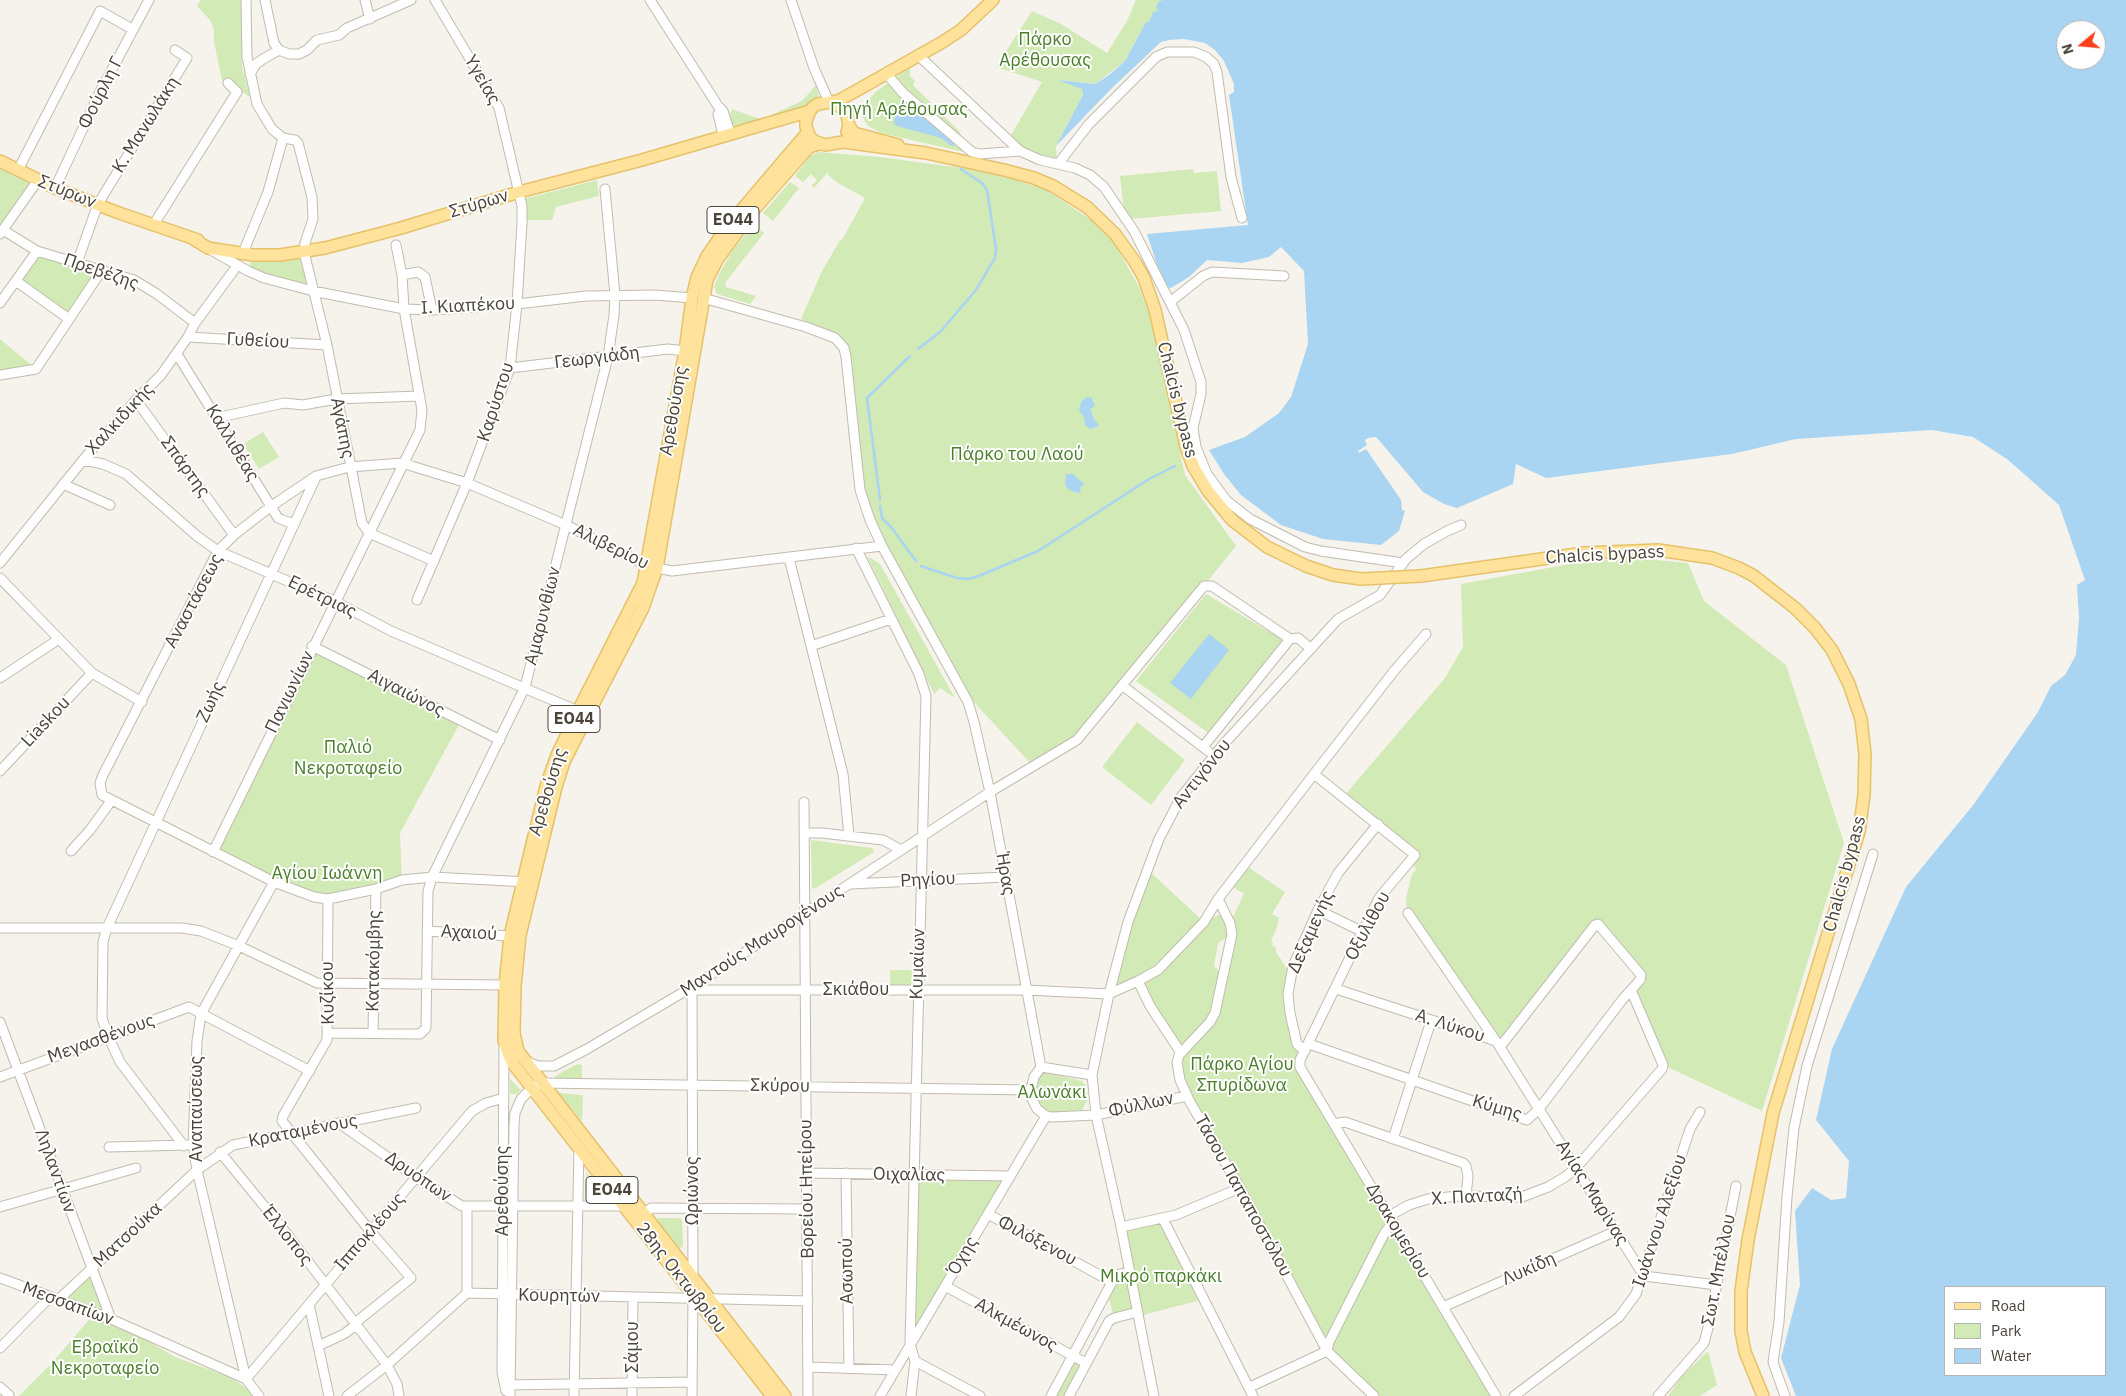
<!DOCTYPE html>
<html>
<head>
<meta charset="utf-8">
<style>
  body { margin:0 }
  #map { position:relative; width:2126px; height:1396px; overflow:hidden; background:#f6f3ec; font-family:"IBM Plex Sans",sans-serif }
  canvas { display:block }
  .legend { position:absolute; left:1944px; top:1286px; width:162px; height:90px; box-sizing:border-box; background:#fff; border:1px solid #b7b4b0; margin:0; padding:6px 9px; list-style:none; font-size:15px; color:#4b4439 }
  .legend li { display:flex; align-items:center; gap:10px; height:25px }
  .legend b { width:25px; border:1px solid #b7b4b0 }
  .north { position:absolute; left:2056px; top:20px; width:50px; height:50px; box-sizing:border-box; background:#fff; border:1px solid #b7b4b0; border-radius:50%; rotate:253deg; font-size:14px; font-weight:700; line-height:20px; text-align:center; color:#4b4439 }
  .north::after { content:''; display:block; margin:auto; width:18px; height:22px; background:#fc3f1d; clip-path:polygon(50% 0,100% 100%,50% 72%,0 100%) }
</style>
</head>
<body>
<div id="map">
<canvas width="2126" height="1396"></canvas>
<ul class="legend">
<li><b style="height:6px;background:#ffe39c"></b>Road</li>
<li><b style="height:14px;background:#d2eab5"></b>Park</li>
<li><b style="height:14px;background:#a9d4f2"></b>Water</li>
</ul>
<div class="north">N</div>
</div>
<script>
const context = document.querySelector('canvas').getContext('2d');
context.lineJoin = 'round';
function fill(path, color) { context.fillStyle = color; context.fill(path, 'evenodd'); }
const toPath = rows => new Path2D(rows.map(r => 'M' + r).join(''));
function strokePath(path, color, width, dash) { context.strokeStyle = color; context.lineWidth = width; context.lineCap = dash ? 'butt' : 'round'; context.setLineDash(dash || []); context.stroke(path); }
function label(font, color, halo, rows, align = 'center') {
  context.font = font + ' "IBM Plex Sans",sans-serif'; context.lineWidth = 4; context.setLineDash([]); context.textBaseline = 'middle'; context.strokeStyle = halo; context.fillStyle = color; for (const [text, x, y, turn = 0] of rows) {
    context.save(); context.translate(x, y); context.rotate((+turn || 0) * Math.PI / 180); context.textAlign = isNaN(turn) ? turn : align; if (halo) context.strokeText(text, 0, 0); context.fillText(text, 0, 0); context.restore();
  }
}
fill(toPath([
  [201,0,241,0,242,67,250,97,222,80,214,42,214,29,210,20,197,6],
  [1136,0,1163,0,1159,11,1149,22,1146,22,1125,61,1095,84,1060,80,1082,89,1083,95,1056,146,1057,160,1027,150,1010,137,1042,82,996,67,1032,11,1061,24,1107,53,1127,21],
  [910,68,910,76,915,81,913,85,959,131,968,153,881,133,868,126,862,116,862,106,878,90],
  [816,85,820,100,798,111,778,116,773,114,802,101],
  [732,109,760,119,737,126,734,125,729,119],
  [818,152,879,157,970,169,1007,177,1046,190,1093,221,1113,241,1139,287,1150,317,1185,475,1236,546,1093,723,1033,766,958,685,882,546,860,490,846,357,835,338,801,319,821,273,840,240,842,240,865,198,838,183,828,175,828,172,814,188,812,186,817,180,811,174,803,182,795,176,810,156],
  [0,161,38,180,0,234],
  [1193,169,1194,173,1217,171,1221,211,1131,219,1124,210,1120,176],
  [597,180,599,196,556,207,552,220,524,220,524,199],
  [790,182,799,188,773,221,763,213],
  [753,225,764,233,725,283,726,287,756,296,750,304,717,294,714,287,720,272,733,250],
  [37,251,102,270,69,319,16,281],
  [304,252,313,291,248,271,253,255],
  [0,339,36,369,0,375],
  [263,432,279,457,259,469,243,444],
  [867,556,880,564,955,698,940,688,934,694],
  [1634,558,1688,563,1704,601,1786,665,1844,843,1762,1111,1663,1065,1631,990,1640,980,1598,924,1500,1047,1407,910,1406,898,1412,874,1417,869,1409,862,1415,855,1343,797,1445,678,1463,647,1461,584,1581,562],
  [1206,594,1288,643,1210,734,1136,681],
  [312,646,461,721,400,833,402,880,376,889,314,897,213,852],
  [1137,722,1185,760,1151,805,1102,767],
  [811,840,872,848,874,852,814,889,812,887],
  [1245,865,1285,892,1272,914,1279,918,1276,930,1271,940,1273,942,1272,946,1276,947,1276,952,1291,975,1289,985,1297,1043,1305,1051,1300,1060,1496,1396,1374,1396,1327,1351,1187,1096,1179,1055,1139,981,1109,994,1147,869,1204,922,1218,915,1225,916,1230,923,1244,894,1230,885],
  [1231,935,1223,975,1214,966,1218,943],
  [890,970,913,970,913,985,890,985],
  [577,1064,582,1065,582,1079,555,1079,555,1076],
  [1042,1071,1082,1081,1086,1086,1088,1099,1082,1110,1052,1113,1046,1112,1038,1107,1033,1085],
  [510,1079,521,1090,517,1094,510,1094],
  [559,1093,583,1095,582,1121,559,1094],
  [586,1172,609,1200,586,1200],
  [914,1175,1010,1176,910,1344],
  [659,1218,679,1218,682,1220,683,1247,679,1248,657,1220],
  [1163,1219,1205,1299,1139,1316,1114,1318,1107,1291,1130,1271,1121,1227],
  [92,1268,111,1319,175,1357,232,1378,246,1388,252,1396,19,1396,52,1363,94,1314,58,1300],
  [1708,1351,1717,1385,1700,1396,1668,1396,1683,1375],
  [1073,1356,1086,1363,1069,1396,1051,1396]
]), '#d2eab5');
fill(toPath([
  [1163,0,2126,0,2126,1396,1796,1396,1781,1358,1800,1285,1795,1211,1812,1188,1831,1200,1846,1198,1849,1161,1816,1120,1832,1049,1906,887,1974,804,2038,712,2051,686,2065,675,2076,655,2079,618,2077,585,2085,580,2059,505,2007,459,1973,437,1932,430,1796,439,1732,454,1546,478,1516,464,1513,484,1457,508,1444,504,1423,492,1377,438,1375,437,1368,438,1365,440,1367,445,1358,451,1359,453,1366,449,1401,500,1402,510,1405,511,1399,531,1381,545,1323,539,1281,525,1241,495,1224,474,1209,450,1245,437,1279,413,1291,397,1308,344,1304,271,1281,247,1269,257,1242,263,1207,260,1189,277,1171,288,1164,286,1147,234,1248,225,1229,95,1234,92,1234,84,1224,61,1215,50,1205,43,1184,39,1169,40,1161,42,1112,88,1056,146,1083,95,1082,89,1058,80,1095,84,1109,75,1125,61,1146,22,1149,22,1153,12,1158,11,1156,7,1158,2],
  [2066,30,2096,30,2096,60,2066,60],
  [1945,1287,2105,1287,2105,1375,1945,1375],
  [904,99,953,141,954,146,950,145,941,138,897,126,894,123,895,111],
  [1087,397,1091,397,1095,406,1090,409,1094,419,1099,426,1090,429,1085,425,1084,417,1079,411,1081,402],
  [1066,474,1073,474,1084,484,1080,488,1081,493,1074,492,1067,488,1065,484],
  [1209,634,1229,650,1191,699,1170,683]
]), '#a9d4f2');
strokePath(toPath([
  [918,349,941,331,976,290,995,258,996,249,987,190,983,184,961,169],
  [880,500,867,398,910,356],
  [880,506,882,518,891,527,916,561],
  [921,566,957,578,968,579,979,576,1038,551,1149,479,1175,466]
]), '#a9d4f2', 2.5);
const minor = toPath([
  [246,0,247,57,257,104,272,129,283,138,295,140,298,143,312,197,313,219,305,243,304,252,327,345,362,523,369,533,434,561],
  [265,0,274,43,279,50,289,54,299,54,307,50,317,40,339,35,347,28,411,0],
  [365,0,370,19],
  [650,0,718,106,723,111,730,133],
  [791,0,814,68,829,102],
  [918,55,1020,151,1040,160,1075,168,1090,175,1104,187,1134,231,1184,330,1201,382,1201,394,1193,428,1196,447,1207,474,1226,500,1250,519,1305,547,1321,551,1403,563],
  [886,73,902,92,972,152,980,154,1020,151],
  [250,74,256,64,263,59,279,50],
  [718,114,723,135],
  [1058,164,1089,124,1156,57,1167,52,1194,52,1206,57,1214,64,1217,72,1231,177,1242,218],
  [18,170,100,11,132,29],
  [55,188,100,92,149,0],
  [154,224,237,92,228,83],
  [3,230,37,251,134,280,157,294,195,323],
  [0,234,38,180],
  [396,245,402,275],
  [245,248,268,192,283,138],
  [211,250,248,271,264,278,313,291,404,309,432,310,517,304,586,296,655,295,692,298],
  [77,263,98,204,187,58,175,50],
  [16,281,69,319],
  [703,298,806,327,835,338,844,348,846,357,860,490,870,520,882,546,968,702,974,722,990,792,1041,1067],
  [1170,302,1203,276,1212,272,1284,276],
  [0,303,37,251],
  [188,337,327,345],
  [177,354,278,518,293,524],
  [510,368,668,349,685,351],
  [0,375,36,369,102,270],
  [136,400,234,535],
  [216,418,284,403,303,405,336,399,420,396],
  [83,460,103,464,126,474,197,536,218,551,334,601,391,631,578,711],
  [63,484,110,505],
  [856,548,919,674,926,696,910,1344,915,1361,911,1396],
  [789,558,843,774,849,836],
  [0,563,83,460,136,400,161,375,188,337,195,323,234,270],
  [0,578,92,673,142,702],
  [417,600,467,483,510,368,517,304,522,223,522,206,499,108,435,0],
  [312,646,500,740],
  [811,646,891,619],
  [0,678,59,639],
  [1123,686,1208,751],
  [1203,747,1290,639],
  [0,771,92,673],
  [1314,774,1415,855,1379,898,1300,1060,1300,1067,1496,1396],
  [804,802,808,1396],
  [805,833,822,833,883,840,901,850],
  [71,851,90,830,111,801],
  [213,852,420,430,422,410,404,309,402,275,418,272,425,277,432,310],
  [528,882,432,877,402,880,376,889,328,899,314,897,274,882,102,795,100,783,103,775,218,551,234,535,270,507,316,476,349,467,402,463,467,483,566,525,648,566,672,571,882,546],
  [850,884,1006,877],
  [328,899,327,1040,283,1116,282,1121,371,1232,411,1278,355,1323],
  [1218,899,1230,923,1232,934,1215,1013,1210,1022,1179,1055,1177,1063,1180,1080,1190,1102,1240,1188,1327,1351,1374,1396],
  [1318,910,1363,932],
  [1408,913,1496,1041],
  [0,928,182,928,201,931,239,946,317,983,505,985],
  [427,931,510,936],
  [1138,981,1150,1006,1181,1053],
  [692,987,693,1279],
  [1336,989,1496,1041,1644,1276,1717,1285],
  [692,990,1026,990,1109,994,1138,981,1158,970,1204,922,1218,899,1314,774,1394,671,1426,634],
  [0,1022,111,1319],
  [328,1033,420,1034,426,1028,428,891,432,877,525,687,608,357,614,315,615,295,605,189],
  [373,1033,376,889],
  [1309,1044,1527,1120,1539,1109,1622,1000,1640,980,1641,975,1598,924,1595,925,1500,1047],
  [504,1047,502,1372,506,1391],
  [1305,1051,1297,1044,1290,1013,1288,994,1293,966,1318,910,1338,873,1378,824],
  [525,1061,538,1066,554,1066,587,1049,692,987,990,792,1077,740,1204,586,1212,586,1290,639,1298,638,1310,648],
  [1092,1075,1109,994,1128,922,1159,839,1181,797,1222,746,1338,619,1380,595,1406,559,1424,544,1447,531,1461,525],
  [0,1077,189,1007,310,1071],
  [339,1123,417,1178,462,1206,625,1206],
  [1334,1124,1345,1122,1463,1163,1466,1166,1468,1176,1466,1196],
  [1393,1139,1431,1021],
  [184,1146,120,1062,108,1036,102,1018,103,942,107,928,316,477],
  [109,1147,188,1145],
  [220,1152,287,1234,387,1365,397,1384,399,1396],
  [807,1173,1010,1176],
  [846,1173,849,1368],
  [0,1207,136,1168],
  [644,1214,651,1208,807,1209],
  [988,1214,1112,1282],
  [1389,1216,1409,1205,1428,1199,1459,1196,1522,1197,1548,1187,1565,1177,1576,1168,1662,1069,1663,1065,1631,990],
  [1163,1219,1253,1396],
  [1121,1227,1176,1215,1240,1188],
  [0,1278,111,1319,246,1379],
  [945,1286,1086,1363],
  [467,1293,467,1206],
  [58,1300,197,1170,233,1145,416,1108],
  [309,1304,329,1396],
  [1443,1307,1616,1231],
  [318,1346,344,1334,356,1325],
  [0,1348,50,1297],
  [915,1361,980,1396],
  [809,1367,895,1370],
  [246,1379,472,1111,486,1103,504,1098],
  [506,1385,692,1382],
  [0,1387,9,1395],
  [1250,1387,1327,1351,1329,1342,1384,1234,1393,1222],
  [259,1396,246,1379,197,1170,193,1145,197,1041,201,1014,274,882],
  [347,1396,387,1365,467,1293,808,1301],
  [510,1396,514,1124,515,1113,521,1099,529,1091,541,1083,1031,1090],
  [574,1396,579,1148],
  [632,1396,633,1297],
  [692,1396,693,1294],
  [880,1396,1046,1116],
  [1051,1396,1112,1282,1120,1274,1130,1271],
  [1069,1396,1109,1321,1114,1318,1138,1312],
  [1154,1396,1121,1227,1096,1115,1092,1075,1041,1067,1034,1077,1031,1090,1032,1099,1037,1109,1046,1116,1052,1117,1096,1115,1187,1096],
  [1514,1396,1619,1317,1636,1294,1690,1129,1700,1112],
  [1658,1396,1704,1343,1709,1324,1736,1186],
  [1785,1396,1773,1362,1779,1322,1787,1197,1794,1128,1807,1066,1873,854]
]);
const major = toPath([
  [993,0,961,30,941,43,838,101,818,104,813,107,810,111,806,121,806,127,810,137,814,141,825,145,843,142,926,153,1004,170,1034,178,1053,186,1087,207,1115,234,1135,262,1144,278,1155,310,1186,447,1193,466,1208,491,1232,520,1267,547,1306,566,1333,575,1361,579],
  [829,102,840,106,847,115,849,126,847,132],
  [849,126,854,133,898,145],
  [0,161,55,188,119,213,198,240],
  [192,238,208,248,253,255,280,255,325,248,401,228,519,192,642,160,810,111],
  [1421,576,1584,553,1658,550,1712,558,1739,568,1754,576,1795,608,1815,628,1832,650,1849,684,1861,719,1865,754,1864,795,1859,832,1773,1113,1748,1240,1741,1291,1741,1331,1745,1352,1763,1396],
  [772,1396,514,1065,509,1056,504,1040,505,985,510,936,546,786,557,755,578,711,643,583,685,351,692,298,697,277,707,256,727,227,807,133],
  [785,1396,518,1051,514,1033,515,986,520,935,556,787,564,762,581,728,643,608,657,568,707,280,717,260,752,212,809,147,819,144]
]);
strokePath(minor, '#c2bbae', 11);
strokePath(major, '#e6c16a', 14);
strokePath(minor, '#fff', 9);
strokePath(major, '#ffe39c', 11);
const majorBridge = toPath([
  [1361,579,1421,576]
]);
strokePath(majorBridge, '#e6c16a', 14, []);
strokePath(majorBridge, '#ffe39c', 11);
for (const [x, y, w] of [
  [733,220,52],
  [574,719,52],
  [612,1190,52]
]) { const box = new Path2D(); box.roundRect(x - w / 2, y - 13.5, w, 27, 4); context.fillStyle = '#fff'; context.fill(box); strokePath(box, '#4b4439', 1); }
label('bold 16px', '#4b4439', null, [
  ["ΕΟ44",733,220],
  ["ΕΟ44",574,719],
  ["ΕΟ44",612,1190]
]);
label('18px', '#4a7f2a', '#fff', [
  ["Πάρκο",1045,40],
  ["Αρέθουσας",1045,61],
  ["Πηγή Αρέθουσας",899,110],
  ["Πάρκο του Λαού",1017,455],
  ["Παλιό",348,748],
  ["Νεκροταφείο",348,769],
  ["Αγίου Ιωάννη",327,874],
  ["Πάρκο Αγίου",1242,1065],
  ["Σπυρίδωνα",1242,1086],
  ["Αλωνάκι",1052,1093],
  ["Μικρό παρκάκι",1161,1277],
  ["Εβραϊκό",105,1348],
  ["Νεκροταφείο",105,1369]
]);
label('18px', '#4b4439', '#fff', [
  ["Υγείας",482,80,60],
  ["Φούρλη Γ",101,93,-63],
  ["Κ. Μανωλάκη",146,125,-58],
  ["Στύρων",67,192,22],
  ["Στύρων",479,204,-17],
  ["Πρεβέζης",101,272,19],
  ["Ι. Κιαπέκου",468,306,-3],
  ["Γυθείου",258,341,3],
  ["Γεωργιάδη",597,358,-7],
  ["Chalcis bypass",1177,400,76],
  ["Καρύστου",496,402,-72],
  ["Αρεθούσης",674,411,-80],
  ["Χαλκιδικής",120,419,-47],
  ["Αγάπης",342,428,79],
  ["Καλλιθέας",232,443,59],
  ["Σπάρτης",185,467,54],
  ["Αλιβερίου",611,547,26],
  ["Chalcis bypass",1605,555,-3],
  ["Ερέτριας",322,597,26],
  ["Αναστάσεως",194,601,-62],
  ["Αμαρυνθίων",543,616,-76],
  ["Πανιωνίων",290,692,-64],
  ["Αιγαιώνος",406,693,27],
  ["Ζωής",211,702,-65],
  ["Liaskou",46,722,-47],
  ["Αντιγόνου",1202,774,-52],
  ["Αρεθούσης",548,792,-73],
  ["Ήρας",1005,874,80],
  ["Chalcis bypass",1845,874,-75],
  ["Ρηγίου",928,880,-3],
  ["Οξυλίθου",1368,926,-62],
  ["Δεξαμενής",1311,932,-66],
  ["Αχαιού",469,933,3],
  ["Μαντούς Μαυρογένους",762,941,-33],
  ["Κατακόμβης",374,961,-89],
  ["Κυμαίων",918,964,-88],
  ["Σκιάθου",856,990],
  ["Κυζίκου",328,993,-91],
  ["Α. Λύκου",1450,1026,18],
  ["Μεγασθένους",101,1039,-20],
  ["Σκύρου",780,1086,1],
  ["Φύλλων",1141,1105,-12],
  ["Κύμης",1497,1108,17],
  ["Αναπαύσεως",197,1109,-90],
  ["Κραταμένους",303,1131,-11],
  ["Ληλαντίων",55,1171,70],
  ["Οιχαλίας",909,1175,1],
  ["Δρυόπων",418,1177,34],
  ["Βορείου Ηπείρου",807,1189,-91],
  ["Αρεθούσης",503,1191,-90],
  ["Ωριώνος",693,1191,-90],
  ["Αγίας Μαρίνας",1592,1193,58],
  ["Τάσου Παπαποστόλου",1243,1196,61],
  ["Χ. Πανταζή",1477,1197,-3],
  ["Ιωάννου Αλεξίου",1660,1221,-72],
  ["Δρακομερίου",1398,1231,59],
  ["Ιπποκλέους",370,1232,-49],
  ["Ματσούκα",128,1235,-43],
  ["Έλλοπος",287,1236,52],
  ["Φιλόξενου",1037,1241,28],
  ["Όχης",963,1256,-59],
  ["Λυκίδη",1529,1269,-24],
  ["Σωτ. Μπέλλου",1719,1270,-79],
  ["Ασωπού",847,1271,-91],
  ["28ης Οκτωβρίου",681,1278,52],
  ["Κουρητών",559,1296,1],
  ["Μεσσαπίων",68,1304,20],
  ["Αλκμέωνος",1016,1325,29],
  ["Σάμου",633,1347,-90]
]);
</script>
</body>
</html>
